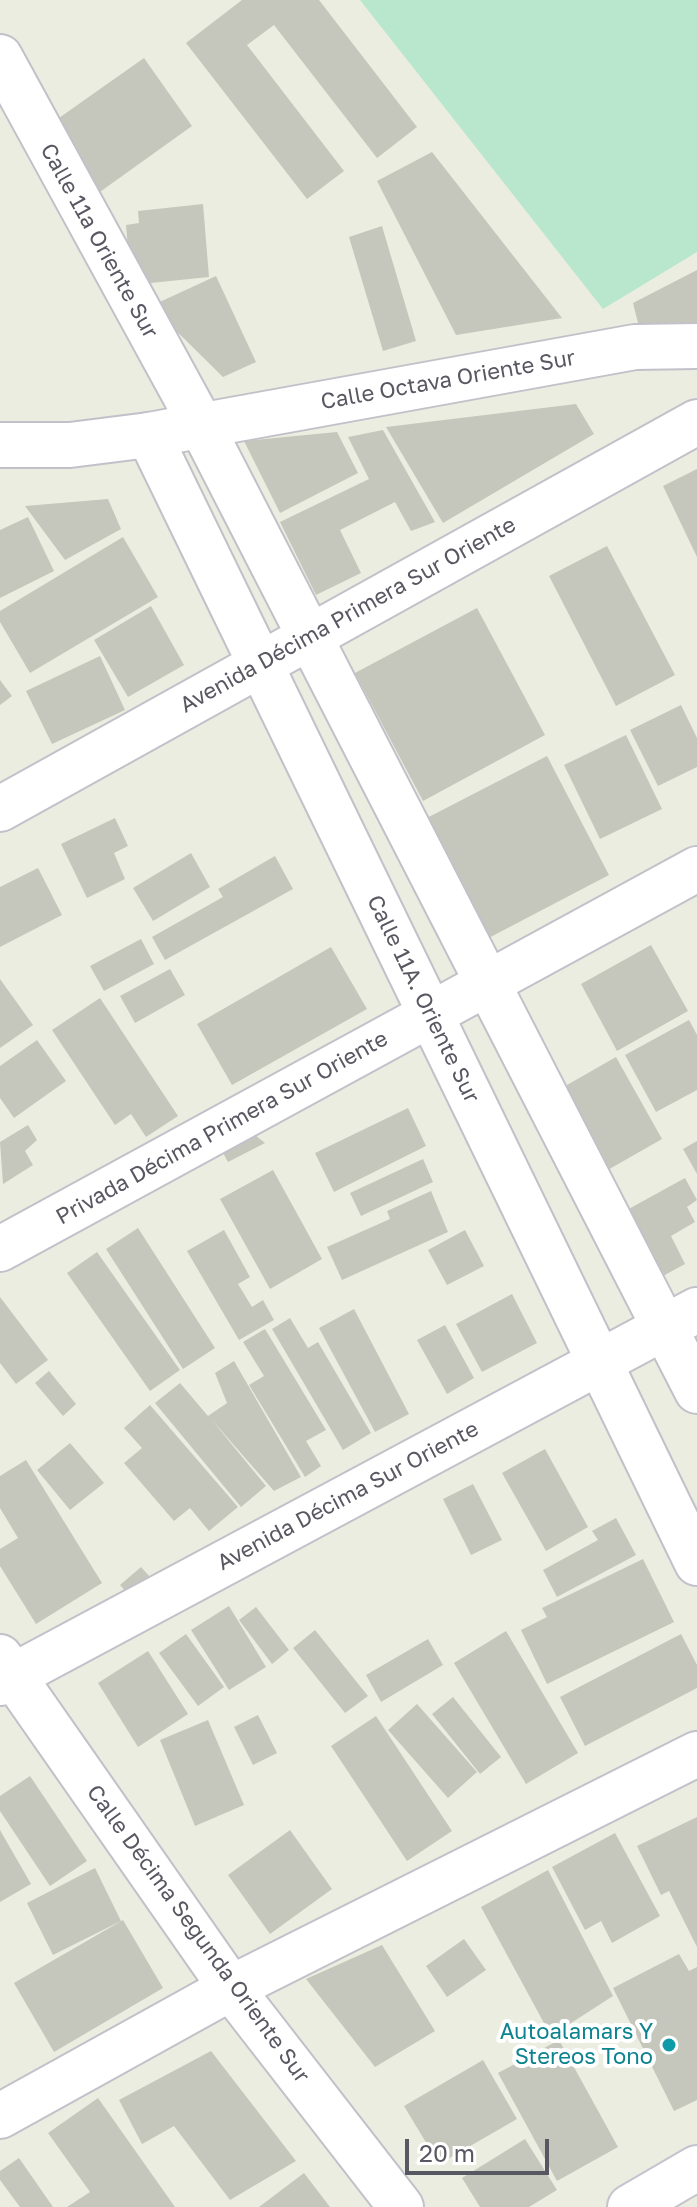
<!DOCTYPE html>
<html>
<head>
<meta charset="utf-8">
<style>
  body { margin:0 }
  #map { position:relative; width:697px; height:2207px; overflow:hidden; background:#eaeddf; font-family:"Golos Text",sans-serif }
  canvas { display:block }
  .scale { position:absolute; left:405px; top:2139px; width:144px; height:36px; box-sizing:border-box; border:4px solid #585862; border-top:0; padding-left:10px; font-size:24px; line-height:28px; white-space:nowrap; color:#585862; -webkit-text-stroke:6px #fff; paint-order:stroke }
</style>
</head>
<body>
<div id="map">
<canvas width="697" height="2207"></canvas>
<div class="scale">20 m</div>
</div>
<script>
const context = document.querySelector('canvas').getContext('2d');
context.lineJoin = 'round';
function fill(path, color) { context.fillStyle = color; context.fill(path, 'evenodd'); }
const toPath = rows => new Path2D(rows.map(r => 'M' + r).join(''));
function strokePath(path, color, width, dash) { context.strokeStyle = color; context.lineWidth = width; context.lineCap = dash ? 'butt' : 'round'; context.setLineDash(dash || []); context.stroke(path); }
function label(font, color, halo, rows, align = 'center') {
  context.font = font + ' "Golos Text",sans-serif'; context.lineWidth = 8; context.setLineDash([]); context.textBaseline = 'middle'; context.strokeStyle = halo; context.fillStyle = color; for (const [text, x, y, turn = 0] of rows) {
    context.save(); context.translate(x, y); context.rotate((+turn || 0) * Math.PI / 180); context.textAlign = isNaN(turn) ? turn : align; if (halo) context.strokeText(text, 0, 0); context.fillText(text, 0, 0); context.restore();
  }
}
fill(toPath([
  [360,0,697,0,697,252,603,309]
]), '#b9e7ce');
fill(toPath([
  [242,0,319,0,417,127,377,158,274,25,247,45,344,171,307,199,186,43],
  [144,58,192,126,97,194,49,125],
  [432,152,562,318,456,335,377,181],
  [203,204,209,277,131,285,126,225,139,223,138,211],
  [382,226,416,341,383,351,349,237],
  [697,270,697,327,639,327,633,303],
  [216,276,256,362,223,377,151,306],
  [576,404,594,434,443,523,386,427],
  [383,430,435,522,411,531,395,502,340,530,361,573,316,595,280,522,369,479,348,437],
  [337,432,358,473,280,513,244,441],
  [697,469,697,557,663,486],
  [108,499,121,529,65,560,25,506],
  [28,517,54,571,0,598,0,530],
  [123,537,158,597,30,673,0,622,0,611],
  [607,546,675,675,616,706,549,576],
  [151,606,184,665,128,697,94,640],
  [477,608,545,735,423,801,355,673],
  [100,656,125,710,52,744,26,691],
  [0,680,12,696,0,705],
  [681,705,697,738,697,767,658,786,630,730],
  [626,735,662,809,600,839,564,765],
  [547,756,609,875,481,942,419,822],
  [115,818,128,846,114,853,125,879,87,898,61,844],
  [191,853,210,887,153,921,133,888],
  [275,856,293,889,165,960,152,937,223,897,218,889],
  [38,868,62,915,0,947,0,887],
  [141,939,154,964,104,991,90,966],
  [651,945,688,1011,617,1051,581,984],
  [331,947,367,1009,232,1085,197,1024],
  [170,969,185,995,135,1023,120,996],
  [0,979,33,1025,0,1048],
  [100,998,178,1116,146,1137,131,1114,115,1125,52,1030],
  [689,1020,697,1035,697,1090,656,1112,625,1055],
  [37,1040,66,1081,14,1118,0,1098,0,1066],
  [616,1057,662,1139,599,1175,553,1093],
  [408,1108,426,1146,334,1192,315,1153],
  [28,1125,37,1140,25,1151,33,1165,3,1184,0,1142],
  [255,1135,265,1143,228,1162,222,1151],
  [697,1141,697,1174,683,1149],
  [423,1159,433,1182,361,1216,350,1193],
  [273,1170,322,1259,270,1289,220,1199],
  [685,1178,697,1200,687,1207,695,1222,671,1236,685,1264,661,1277,625,1211],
  [431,1191,448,1232,342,1280,327,1247,390,1219,387,1211],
  [138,1228,215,1348,183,1369,106,1249],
  [224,1230,250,1277,238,1284,252,1307,263,1300,274,1320,239,1340,187,1251],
  [465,1230,484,1266,447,1285,428,1250],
  [97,1252,180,1370,150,1391,67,1273],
  [512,1294,537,1343,482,1372,456,1324],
  [0,1297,48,1360,16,1384,0,1363],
  [354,1309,409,1414,375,1432,319,1328],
  [290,1318,308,1348,318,1342,371,1433,343,1450,272,1329],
  [445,1325,474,1378,447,1394,417,1340],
  [265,1329,326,1430,306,1441,321,1466,305,1477,249,1385,264,1376,243,1342],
  [234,1361,301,1477,274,1491,211,1419,266,1486,241,1507,155,1403,180,1383,208,1416,227,1403,215,1373],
  [49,1371,76,1404,63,1416,35,1383],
  [150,1405,238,1507,209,1531,190,1508,174,1521,124,1463,142,1448,124,1428],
  [70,1443,104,1483,70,1510,37,1470],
  [545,1449,588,1527,546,1551,502,1473],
  [26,1460,102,1583,36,1624,0,1566,0,1549,18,1538,0,1508,0,1476],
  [473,1484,502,1540,471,1555,443,1499],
  [616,1518,636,1555,557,1597,543,1570,598,1540,592,1531],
  [643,1559,674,1622,547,1684,521,1630,547,1617,542,1608],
  [141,1567,150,1577,129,1595,120,1585],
  [229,1606,266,1667,229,1690,191,1630],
  [256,1607,289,1650,272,1664,239,1620],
  [315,1630,368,1696,345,1713,293,1648],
  [506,1631,578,1753,526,1784,454,1663],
  [186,1634,224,1687,198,1706,159,1653],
  [681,1634,697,1665,697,1688,585,1746,560,1697],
  [428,1639,443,1665,381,1702,366,1675],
  [148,1651,188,1714,138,1747,98,1683],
  [453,1697,501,1757,480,1774,432,1714],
  [417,1704,477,1772,448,1798,388,1730],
  [258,1715,277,1753,253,1765,234,1727],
  [376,1716,452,1831,407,1861,331,1746],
  [208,1720,244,1805,195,1826,160,1740],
  [30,1776,87,1861,50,1886,0,1811,0,1796],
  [697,1817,697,1947,669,1891,661,1895,637,1846],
  [0,1830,31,1884,0,1902],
  [290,1830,332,1889,270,1934,228,1875],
  [615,1833,660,1916,612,1943,601,1921,585,1930,552,1867],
  [95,1868,121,1921,53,1955,27,1903],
  [548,1870,613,1996,551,2036,481,1907],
  [123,1920,163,1988,54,2052,14,1983],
  [464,1939,486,1970,447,1997,426,1966],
  [382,1945,435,2031,375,2067,306,1979],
  [679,1954,689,1971,697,1967,697,2100,674,2111,613,1988],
  [559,2040,618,2147,557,2181,498,2073],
  [211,2051,296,2161,230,2200,174,2126,142,2144,119,2100],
  [483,2060,517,2119,439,2164,404,2106],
  [98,2098,175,2207,67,2207,90,2192,48,2133],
  [525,2139,557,2190,529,2207,480,2207,462,2178],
  [19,2158,53,2207,20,2207,0,2180,0,2171],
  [304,2173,330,2207,259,2207]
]), '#c6c7bc');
const minor = toPath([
  [0,57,200,423,697,1391],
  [149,435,697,1563],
  [0,809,697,422],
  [0,1249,697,869],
  [0,1657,231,1988,401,2207],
  [0,1683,697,1310],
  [0,2116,231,1988,697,1754]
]);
const tertiary = toPath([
  [0,445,70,445,149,435,635,347,697,346]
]);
const secondary = toPath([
  [630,2207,697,2168]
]);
strokePath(minor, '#c2c1ca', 48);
strokePath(tertiary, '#c2c1ca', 48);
strokePath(secondary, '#c4c3ce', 48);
strokePath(minor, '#fff', 44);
strokePath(tertiary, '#fff', 44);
strokePath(secondary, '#fff', 44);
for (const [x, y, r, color] of [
  [669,2045,8,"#0f9aa8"]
]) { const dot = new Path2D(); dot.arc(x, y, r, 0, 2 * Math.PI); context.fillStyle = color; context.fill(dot); strokePath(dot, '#fff', 3); }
label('22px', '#585862', '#fff', [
  ["Calle 11a Oriente Sur",99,241,61],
  ["Calle Octava Oriente Sur",448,380,-10],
  ["Avenida Décima Primera Sur Oriente",348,615,-29],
  ["Calle 11A. Oriente Sur",423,999,64],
  ["Privada Décima Primera Sur Oriente",222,1128,-29],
  ["Avenida Décima Sur Oriente",348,1496,-28],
  ["Calle Décima Segunda Oriente Sur",198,1934,54]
]);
label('22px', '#0d838f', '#fff', [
  ["Autoalamars Y",653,2032],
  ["Stereos Tono",653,2057]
], 'right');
</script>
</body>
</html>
